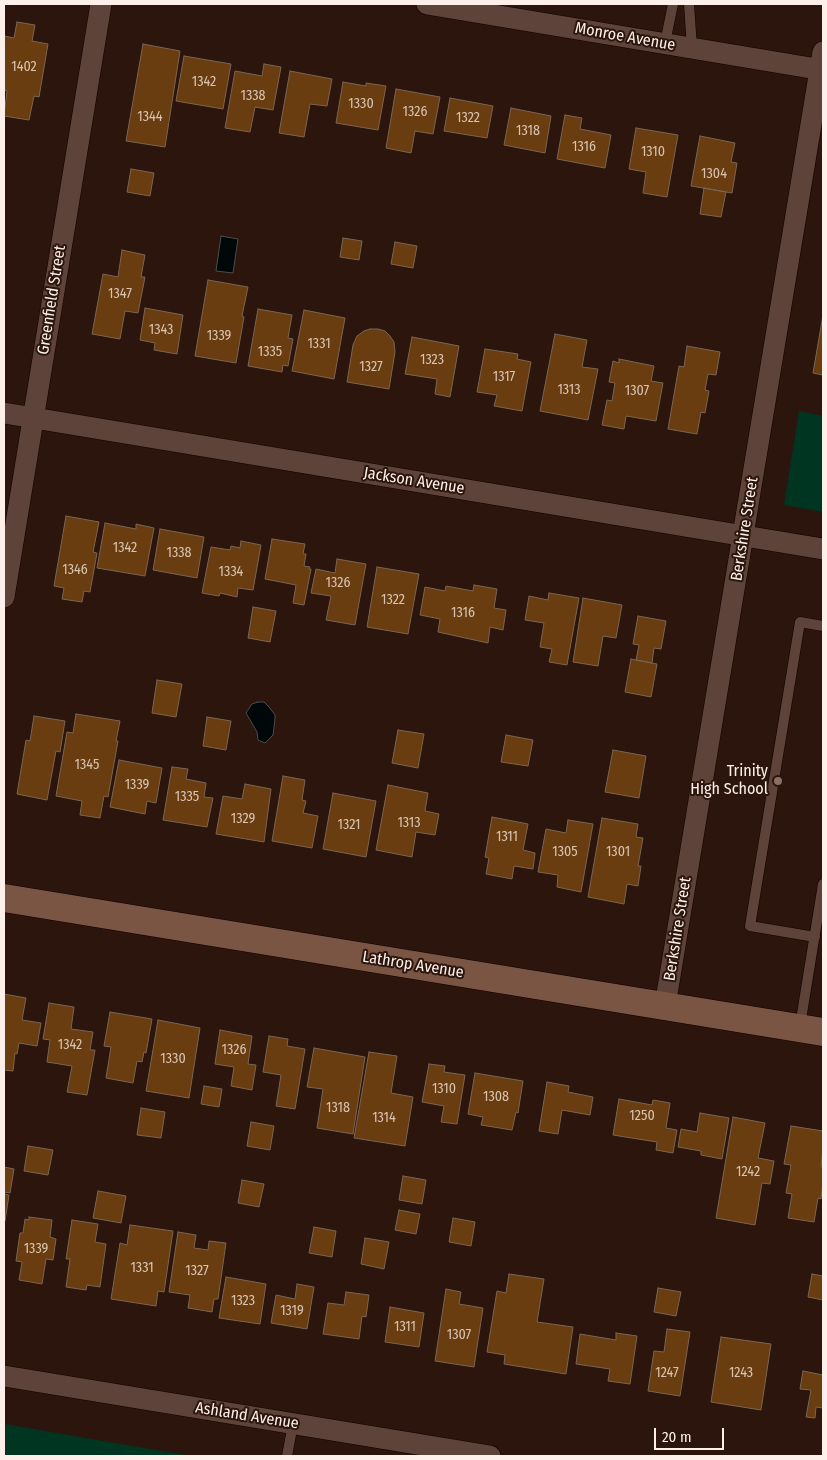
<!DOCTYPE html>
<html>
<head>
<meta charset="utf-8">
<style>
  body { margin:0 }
  #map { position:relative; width:827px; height:1460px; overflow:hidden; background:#2b150c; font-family:"Fira Sans Condensed",sans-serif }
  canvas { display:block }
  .frame { position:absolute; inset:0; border:5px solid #fdf0ea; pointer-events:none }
  .scale { position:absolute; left:654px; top:1428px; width:70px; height:22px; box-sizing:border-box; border:2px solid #fdf0ea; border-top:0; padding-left:6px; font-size:15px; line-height:18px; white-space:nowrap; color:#fdf0ea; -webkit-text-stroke:4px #2b150c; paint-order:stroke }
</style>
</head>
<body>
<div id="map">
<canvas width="827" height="1460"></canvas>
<div class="frame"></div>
<div class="scale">20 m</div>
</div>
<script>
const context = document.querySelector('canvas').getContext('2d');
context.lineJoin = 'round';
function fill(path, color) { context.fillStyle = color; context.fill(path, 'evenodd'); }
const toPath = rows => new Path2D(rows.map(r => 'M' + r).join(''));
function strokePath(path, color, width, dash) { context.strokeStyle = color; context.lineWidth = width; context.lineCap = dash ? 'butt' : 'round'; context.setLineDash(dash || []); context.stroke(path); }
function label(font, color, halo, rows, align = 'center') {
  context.font = font + ' "Fira Sans Condensed",sans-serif'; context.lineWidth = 4; context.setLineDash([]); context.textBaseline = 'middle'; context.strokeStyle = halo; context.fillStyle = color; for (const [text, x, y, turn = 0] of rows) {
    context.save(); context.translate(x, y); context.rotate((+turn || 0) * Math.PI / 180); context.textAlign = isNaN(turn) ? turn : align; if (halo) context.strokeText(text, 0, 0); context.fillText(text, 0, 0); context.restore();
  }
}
fill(toPath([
  [799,411,823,416,823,512,784,505],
  [4,1424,192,1456,4,1456]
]), '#003521');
const water = toPath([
  [221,236,238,239,233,273,216,271,221,236],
  [258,702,264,702,269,707,275,715,275,719,273,735,265,743,258,740,257,732,246,713,252,704,258,702]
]);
fill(water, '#000708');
strokePath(water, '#4c4d4c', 1);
const building = toPath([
  [17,22,35,25,32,41,48,44,39,97,34,96,29,120,4,116,7,91,4,90,4,36,14,38,17,22],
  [143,44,180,51,165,147,126,141,143,44],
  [184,56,231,64,223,109,176,101,184,56],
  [264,64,281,67,273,110,255,107,250,132,225,128,235,71,262,76,264,64],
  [290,71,332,79,327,106,310,104,304,137,279,133,290,71],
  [343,82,366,86,366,83,386,86,378,130,336,123,343,82],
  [396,89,440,97,433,134,415,131,411,153,386,148,396,89],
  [450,98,493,106,487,138,444,131,450,98],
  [511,108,551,116,545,153,504,145,511,108],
  [565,115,582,118,580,129,611,135,605,168,557,159,565,115],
  [636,128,678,135,667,197,643,193,646,172,629,169,636,128],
  [700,136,735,143,731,162,737,163,732,193,691,186,700,136],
  [131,169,154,173,150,196,127,192,131,169],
  [704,188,726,192,721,217,700,214,704,188],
  [343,238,362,241,359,260,340,257,343,238],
  [395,242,417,246,413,268,391,264,395,242],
  [122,250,145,255,141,277,145,277,138,313,125,311,120,339,92,334,103,274,118,277,122,250],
  [208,280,248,287,242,316,244,317,236,363,195,356,208,280],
  [145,308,183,315,177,354,154,350,155,343,140,340,145,308],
  [258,309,292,315,288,338,293,339,288,366,283,365,282,372,248,366,258,309],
  [304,310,345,318,334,379,292,371,304,310],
  [823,315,823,375,813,373,823,315],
  [370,329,378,329,385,331,390,336,394,342,395,352,389,389,347,382,353,345,357,336,364,331,370,329],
  [555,334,587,340,582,367,598,369,588,420,540,411,555,334],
  [412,337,459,346,450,397,435,394,437,379,405,374,412,337],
  [687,346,720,352,716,375,708,374,705,390,709,391,705,413,701,412,697,434,668,429,679,366,684,367,687,346],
  [485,349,518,354,517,359,531,362,522,411,494,406,497,395,477,392,485,349],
  [619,359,654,366,651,381,663,383,656,421,626,416,624,429,602,425,607,400,612,401,615,383,609,382,613,361,619,363,619,359],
  [66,516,99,522,93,552,97,553,90,592,84,591,82,602,62,599,64,588,54,586,66,516],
  [105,523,136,529,136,524,154,528,145,576,97,568,105,523],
  [160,529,204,537,197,578,153,570,160,529],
  [272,539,305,544,303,554,306,554,304,566,310,567,309,569,311,569,304,605,293,603,296,585,265,579,272,539],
  [241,541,261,545,253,590,238,588,237,597,220,593,219,596,202,593,211,547,230,550,231,546,240,548,241,541],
  [337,559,366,564,355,625,326,620,331,596,311,593,316,569,335,573,337,559],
  [377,567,419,574,408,634,367,627,377,567],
  [474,585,497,589,494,608,506,610,503,630,490,627,488,643,438,632,440,619,420,615,425,587,445,591,446,586,473,591,474,585],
  [549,593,579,598,567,665,549,662,552,649,540,647,544,623,525,620,529,596,548,600,549,593],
  [583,598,622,605,616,638,603,636,598,666,573,662,583,598],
  [253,607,276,611,270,642,248,638,253,607],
  [638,616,666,621,661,649,654,648,652,663,636,660,639,645,633,644,638,616],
  [631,659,657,664,651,697,625,692,631,659],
  [157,680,182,684,176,717,152,713,157,680],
  [76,714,120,721,116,741,118,741,108,797,104,796,100,818,80,815,82,801,56,796,67,732,73,733,76,714],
  [34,716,65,721,60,752,56,751,47,800,17,794,26,740,30,741,34,716],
  [207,717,231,721,226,750,203,746,207,717],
  [398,730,424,734,418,768,392,763,398,730],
  [506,735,533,740,528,766,501,762,506,735],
  [613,750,646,756,639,798,605,792,613,750],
  [119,760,162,768,156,803,147,801,145,814,110,807,119,760],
  [172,767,188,769,186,779,206,783,204,797,213,798,207,827,163,820,172,767],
  [283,776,305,780,302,800,306,801,303,813,318,816,312,848,272,841,283,776],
  [245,784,271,789,264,842,216,834,223,796,242,799,245,784],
  [388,785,428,793,425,811,439,814,435,835,416,832,412,857,376,850,388,785],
  [333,793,376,801,366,857,323,849,333,793],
  [492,817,528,824,523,850,535,853,533,869,514,866,512,879,486,874,489,858,485,857,492,817],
  [602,818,638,824,636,837,643,838,638,866,641,866,638,886,627,884,624,904,588,897,602,818],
  [568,820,593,824,581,892,557,887,558,875,538,872,546,829,566,833,568,820],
  [4,994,26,998,22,1020,41,1023,37,1046,19,1043,17,1054,15,1053,13,1071,4,1070,4,994],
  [49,1003,74,1007,71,1029,93,1032,90,1050,95,1050,87,1095,67,1092,72,1066,47,1062,50,1040,43,1039,49,1003],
  [110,1012,152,1019,146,1053,144,1052,142,1062,137,1061,133,1083,106,1078,111,1047,104,1046,110,1012],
  [158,1020,200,1028,189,1098,146,1091,158,1020],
  [220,1030,252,1036,248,1064,256,1065,252,1090,231,1086,234,1067,215,1064,220,1030],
  [269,1036,288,1039,287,1046,305,1049,295,1109,276,1106,281,1075,263,1072,269,1036],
  [314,1048,365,1057,353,1134,317,1128,323,1089,307,1087,314,1048],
  [369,1052,397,1056,391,1093,413,1097,405,1146,354,1138,369,1052],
  [429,1064,445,1066,444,1072,465,1075,457,1124,441,1122,444,1106,422,1102,429,1064],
  [475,1073,523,1081,518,1113,516,1112,512,1130,481,1125,483,1117,468,1114,475,1073],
  [547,1082,569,1086,568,1092,593,1097,590,1115,562,1110,558,1134,539,1131,547,1082],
  [204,1086,222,1089,219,1107,201,1104,204,1086],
  [619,1099,652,1105,653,1100,670,1103,666,1128,677,1130,673,1153,656,1150,657,1142,613,1135,619,1099],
  [141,1108,165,1112,161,1138,137,1135,141,1108],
  [700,1113,729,1118,722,1159,701,1155,701,1151,678,1147,681,1129,697,1132,700,1113],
  [733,1117,765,1123,758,1158,774,1161,770,1184,762,1183,755,1225,716,1218,733,1117],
  [251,1122,274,1126,270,1150,247,1146,251,1122],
  [791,1126,823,1131,823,1150,821,1167,823,1167,823,1183,821,1199,818,1198,814,1222,788,1218,792,1194,786,1193,791,1165,784,1164,791,1126],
  [28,1146,53,1150,48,1175,24,1171,28,1146],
  [4,1167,14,1169,10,1193,4,1192,4,1167],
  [403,1176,426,1180,422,1204,399,1200,403,1176],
  [242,1180,264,1184,259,1207,238,1203,242,1180],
  [98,1191,126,1196,121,1223,93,1218,98,1191],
  [4,1194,9,1195,5,1221,4,1221,4,1194],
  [399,1210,420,1214,416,1234,395,1230,399,1210],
  [29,1217,52,1220,50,1237,56,1239,53,1260,46,1259,42,1284,19,1280,22,1262,16,1261,20,1233,23,1233,25,1219,29,1220,29,1217],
  [453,1218,475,1222,471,1246,449,1242,453,1218],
  [72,1220,98,1224,95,1242,106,1244,100,1287,87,1285,86,1290,66,1287,70,1259,66,1259,72,1220],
  [130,1225,173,1231,164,1292,158,1291,156,1306,111,1299,120,1243,127,1245,130,1225],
  [314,1227,336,1231,332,1257,309,1253,314,1227],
  [178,1232,196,1235,194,1248,208,1250,209,1241,226,1243,218,1299,214,1299,212,1312,188,1308,190,1295,169,1292,178,1232],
  [365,1238,389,1242,384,1269,361,1264,365,1238],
  [509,1274,544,1279,537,1322,573,1327,566,1374,504,1364,505,1355,487,1352,497,1291,506,1293,509,1274],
  [812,1274,823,1276,823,1300,808,1297,812,1274],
  [226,1277,266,1284,260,1324,219,1318,226,1277],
  [297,1284,314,1287,307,1329,271,1323,276,1295,295,1299,297,1284],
  [658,1288,681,1292,676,1316,654,1312,658,1288],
  [446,1289,461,1292,459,1304,483,1308,474,1367,435,1361,446,1289],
  [346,1292,369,1295,366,1317,362,1316,359,1339,323,1334,328,1303,344,1305,346,1292],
  [390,1307,424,1313,419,1347,385,1342,390,1307],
  [667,1329,690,1332,680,1396,648,1391,654,1351,664,1352,667,1329],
  [616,1333,637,1336,630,1384,608,1381,610,1369,576,1364,580,1334,616,1340,616,1333],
  [721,1337,771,1344,761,1410,711,1402,721,1337],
  [803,1371,823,1375,823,1408,816,1407,815,1418,806,1417,811,1390,800,1389,803,1371]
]);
fill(building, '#693d0f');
strokePath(building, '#7b6553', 1);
const lane = toPath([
  [689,4,692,48],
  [665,43,673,4],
  [815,937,750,926,800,622,823,626],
  [800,1026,823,884],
  [287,1456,293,1424]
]);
const street = toPath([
  [427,4,823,70],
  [4,413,823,549],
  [4,597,101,4],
  [665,1006,823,52],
  [4,1376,490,1456]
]);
const secondary = toPath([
  [4,898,823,1032]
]);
strokePath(lane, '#120200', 11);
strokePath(street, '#120200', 22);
strokePath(secondary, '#120200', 29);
strokePath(lane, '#5d4339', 10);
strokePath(street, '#5d4339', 21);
strokePath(secondary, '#7a5544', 28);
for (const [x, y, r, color] of [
  [778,781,5,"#8d6e63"]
]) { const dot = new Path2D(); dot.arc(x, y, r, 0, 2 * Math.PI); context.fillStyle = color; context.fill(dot); strokePath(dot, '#2b150c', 2); }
label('14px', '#d8c3b3', null, [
  ["1402",24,67],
  ["1342",204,82],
  ["1338",253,96],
  ["1330",361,104],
  ["1326",415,112],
  ["1344",150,117],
  ["1322",468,118],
  ["1318",528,131],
  ["1316",584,147],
  ["1310",653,152],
  ["1304",714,174],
  ["1347",120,294],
  ["1343",161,330],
  ["1339",219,336],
  ["1331",319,344],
  ["1335",270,352],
  ["1323",432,360],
  ["1327",371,367],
  ["1317",504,377],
  ["1313",569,390],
  ["1307",637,391],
  ["1342",125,548],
  ["1338",179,553],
  ["1346",75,570],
  ["1334",231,572],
  ["1326",338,583],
  ["1322",393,600],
  ["1316",463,613],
  ["1345",87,765],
  ["1339",137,785],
  ["1335",187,797],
  ["1329",243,819],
  ["1313",409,823],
  ["1321",349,825],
  ["1311",507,837],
  ["1305",565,852],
  ["1301",618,852],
  ["1342",70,1045],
  ["1326",234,1050],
  ["1330",173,1059],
  ["1310",444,1089],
  ["1308",496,1097],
  ["1318",338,1108],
  ["1250",642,1116],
  ["1314",384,1118],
  ["1242",748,1172],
  ["1339",36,1249],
  ["1331",142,1268],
  ["1327",197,1271],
  ["1323",243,1301],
  ["1319",292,1311],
  ["1311",405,1327],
  ["1307",459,1335],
  ["1247",667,1373],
  ["1243",741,1373]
]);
label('16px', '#fdf0ea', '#2b150c', [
  ["Monroe Avenue",625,37,10],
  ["Greenfield Street",52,300,-81],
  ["Jackson Avenue",414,481,9],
  ["Berkshire Street",745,529,-81],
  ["Berkshire Street",678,929,-81],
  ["Lathrop Avenue",413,965,9],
  ["Ashland Avenue",247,1416,9]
]);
label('16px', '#fdf0ea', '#2b150c', [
  ["Trinity",768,772],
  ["High School",768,790]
], 'right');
</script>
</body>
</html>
